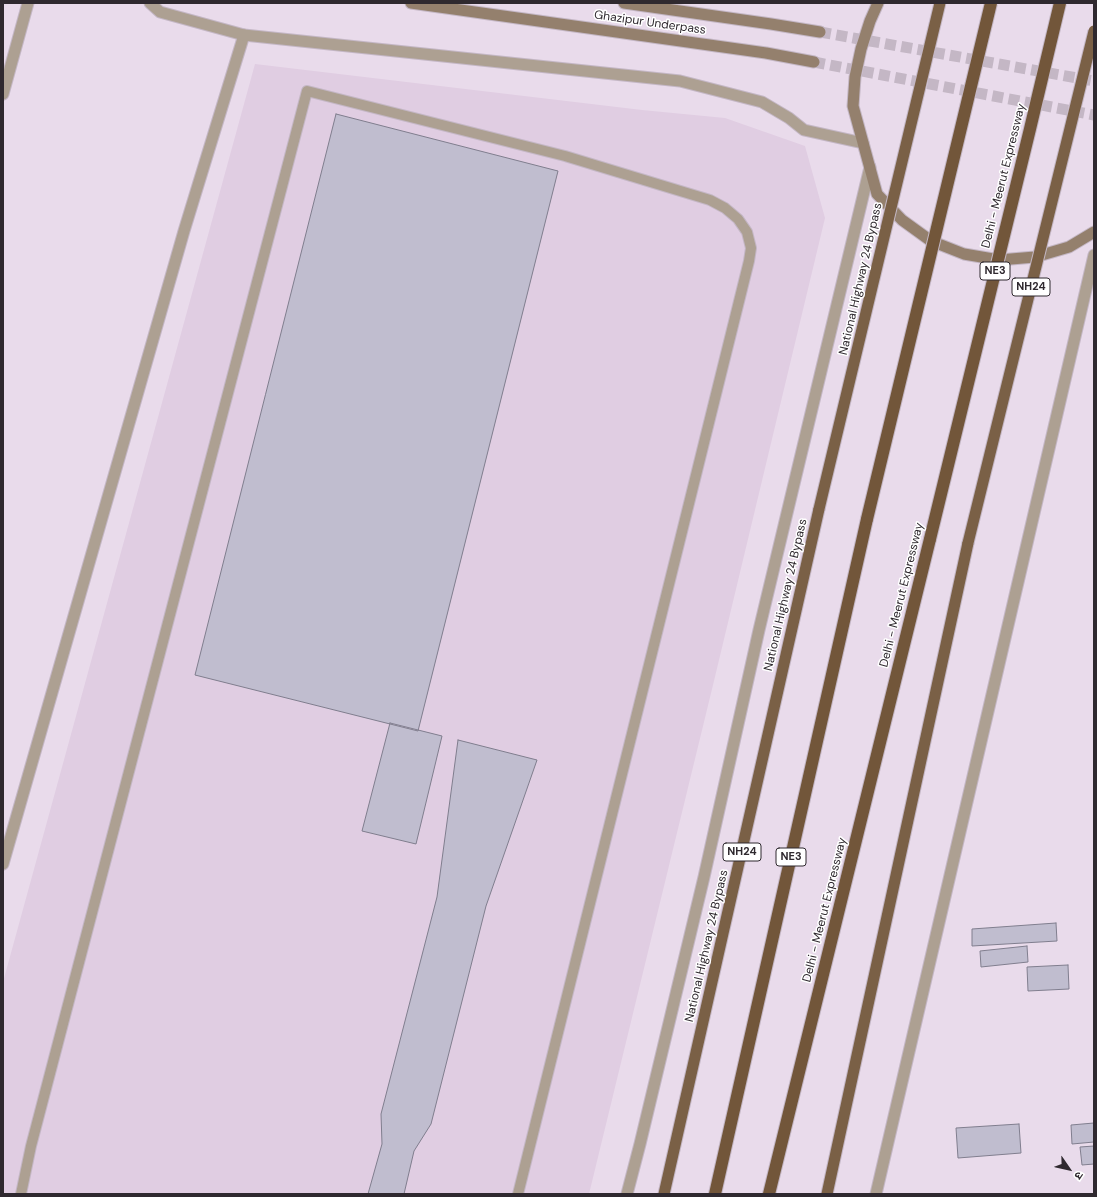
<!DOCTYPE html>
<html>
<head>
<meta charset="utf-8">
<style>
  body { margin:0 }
  #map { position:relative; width:1097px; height:1197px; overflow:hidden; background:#e9dbeb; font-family:"DM Sans","Noto Sans Devanagari",sans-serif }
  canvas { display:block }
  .frame { position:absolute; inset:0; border:4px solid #2f292f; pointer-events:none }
  .north { position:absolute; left:1049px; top:1149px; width:40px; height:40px; -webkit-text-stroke:3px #fff; paint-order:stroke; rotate:124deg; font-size:11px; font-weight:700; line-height:16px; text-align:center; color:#2f292f }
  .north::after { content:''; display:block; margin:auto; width:14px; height:18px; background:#2f292f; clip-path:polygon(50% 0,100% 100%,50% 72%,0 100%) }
</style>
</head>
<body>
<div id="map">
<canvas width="1097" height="1197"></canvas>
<div class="frame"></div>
<div class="north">उ</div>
</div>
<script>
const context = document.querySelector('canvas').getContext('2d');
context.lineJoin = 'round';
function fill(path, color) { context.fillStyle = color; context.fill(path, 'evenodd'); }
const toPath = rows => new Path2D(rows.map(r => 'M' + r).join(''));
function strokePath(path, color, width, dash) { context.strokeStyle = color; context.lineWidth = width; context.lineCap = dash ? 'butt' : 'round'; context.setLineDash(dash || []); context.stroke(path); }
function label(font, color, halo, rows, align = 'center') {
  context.font = font + ' "DM Sans",sans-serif'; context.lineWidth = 3; context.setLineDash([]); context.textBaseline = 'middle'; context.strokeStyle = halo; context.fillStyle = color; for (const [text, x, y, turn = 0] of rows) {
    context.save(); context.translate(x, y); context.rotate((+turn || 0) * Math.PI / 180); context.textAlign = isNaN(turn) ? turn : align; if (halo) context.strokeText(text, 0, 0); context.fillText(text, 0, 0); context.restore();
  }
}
fill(toPath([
  [255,64,642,110,725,118,805,146,825,218,713,685,589,1194,3,1194,3,982]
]), '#e0cde2');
const building = toPath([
  [336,114,558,171,418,731,195,675,336,114],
  [390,723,442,736,416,844,362,831,390,723],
  [458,740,537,760,486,906,431,1124,414,1151,404,1194,368,1194,382,1144,381,1114,437,897,458,740],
  [1056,923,1057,941,972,946,972,929,1056,923],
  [1027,946,1028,962,981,967,980,951,1027,946],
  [1068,965,1069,989,1028,991,1027,967,1068,965],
  [1094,1123,1094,1142,1072,1144,1071,1125,1094,1123],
  [1019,1124,1021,1153,958,1158,956,1128,1019,1124],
  [1094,1146,1094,1164,1082,1165,1080,1147,1094,1146]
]);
fill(building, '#c0bdcf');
strokePath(building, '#807e8e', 1);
strokePath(toPath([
  [820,32,1094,81],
  [814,62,1094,115]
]), '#c4b7c5', 11, [11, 5.5]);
const service = toPath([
  [21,1194,31,1146,307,91,565,156,710,200,725,208,738,219,747,232,751,248,749,261,518,1194]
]);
const minor = toPath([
  [3,94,28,3],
  [3,864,184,231,244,35]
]);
const tertiary = toPath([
  [150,3,160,12,244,35,680,81,762,102,789,118,804,130,863,143],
  [627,1194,640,1144,704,877,759,630,870,167],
  [876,1194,1094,255]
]);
const secondary = toPath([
  [411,3,766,53,814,62],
  [624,3,771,24,820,32],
  [878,3,870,21,861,49,855,77,853,106,877,194,902,220,931,241,964,254,999,260,1035,257,1069,247,1094,232]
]);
const trunk = toPath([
  [664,1194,819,509],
  [827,1194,968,543]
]);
const motorway = toPath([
  [715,1194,867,519],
  [769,1194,930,539]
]);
strokePath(service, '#c4b7c5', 12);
strokePath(minor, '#c4b7c5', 13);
strokePath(tertiary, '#c4b7c5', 13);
strokePath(secondary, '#c4b7c5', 13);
strokePath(trunk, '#c4b7c5', 13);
strokePath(motorway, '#c4b7c5', 14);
strokePath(service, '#ada092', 10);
strokePath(minor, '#ada092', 11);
strokePath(tertiary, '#ada092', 11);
strokePath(secondary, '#94806d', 11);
strokePath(trunk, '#7a6046', 11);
strokePath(motorway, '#72563a', 12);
const trunkBridge = toPath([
  [819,509,940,3],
  [968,543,1094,31]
]);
const motorwayBridge = toPath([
  [867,519,991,3],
  [930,539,1030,129,1060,3]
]);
strokePath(trunkBridge, '#c4b7c5', 13, []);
strokePath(motorwayBridge, '#c4b7c5', 14, []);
strokePath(trunkBridge, '#7a6046', 11);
strokePath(motorwayBridge, '#72563a', 12);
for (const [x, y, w] of [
  [995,271,30],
  [1031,287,38],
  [742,852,38],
  [791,857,30]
]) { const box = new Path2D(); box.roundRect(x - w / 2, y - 9, w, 18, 3); context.fillStyle = '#fff'; context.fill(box); strokePath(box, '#2f292f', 1); }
label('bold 11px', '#2f292f', null, [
  ["NE3",995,271],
  ["NH24",1031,287],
  ["NH24",742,852],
  ["NE3",791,857]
]);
label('12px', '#2f292f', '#fff', [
  ["Ghazipur Underpass",650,23,8],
  ["Delhi - Meerut Expressway",1004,176,-76],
  ["National Highway 24 Bypass",861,279,-77],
  ["National Highway 24 Bypass",786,595,-77],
  ["Delhi - Meerut Expressway",902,595,-76],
  ["Delhi - Meerut Expressway",825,910,-76],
  ["National Highway 24 Bypass",707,946,-77]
]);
</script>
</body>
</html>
